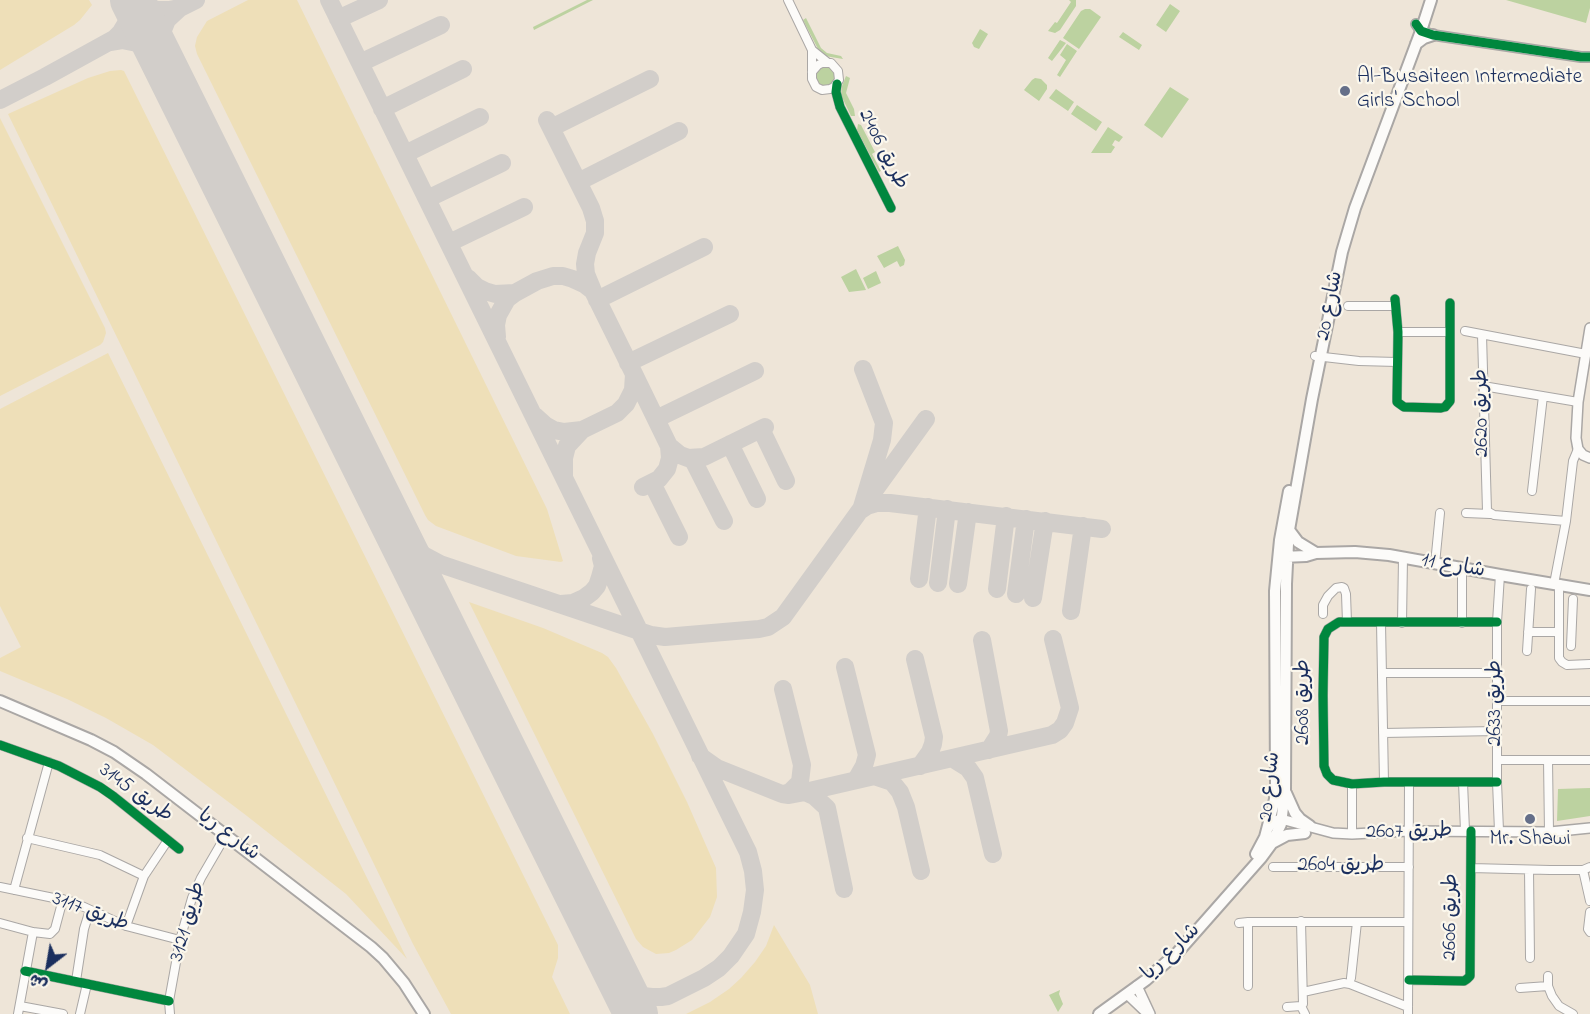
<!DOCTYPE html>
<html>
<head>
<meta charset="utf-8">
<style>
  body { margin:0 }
  #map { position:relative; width:1590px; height:1014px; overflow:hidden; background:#eee5d8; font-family:"Indie Flower","Playpen Sans Arabic",sans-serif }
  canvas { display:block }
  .north { position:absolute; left:18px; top:936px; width:60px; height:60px; -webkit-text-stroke:4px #fbf7ec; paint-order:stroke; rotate:211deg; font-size:16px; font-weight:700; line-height:24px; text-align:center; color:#1b2f5e }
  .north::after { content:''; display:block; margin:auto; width:21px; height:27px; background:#1b2f5e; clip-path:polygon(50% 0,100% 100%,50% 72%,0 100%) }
</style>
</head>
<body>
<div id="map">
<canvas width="1590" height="1014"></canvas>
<div class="north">ش</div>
</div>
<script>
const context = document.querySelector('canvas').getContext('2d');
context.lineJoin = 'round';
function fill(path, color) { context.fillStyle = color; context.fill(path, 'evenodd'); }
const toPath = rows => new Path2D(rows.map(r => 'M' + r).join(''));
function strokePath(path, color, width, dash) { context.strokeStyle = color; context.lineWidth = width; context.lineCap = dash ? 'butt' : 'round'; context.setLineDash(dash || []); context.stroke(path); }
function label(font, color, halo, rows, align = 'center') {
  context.font = font + ' "Indie Flower","Playpen Sans Arabic",sans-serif'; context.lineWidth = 4.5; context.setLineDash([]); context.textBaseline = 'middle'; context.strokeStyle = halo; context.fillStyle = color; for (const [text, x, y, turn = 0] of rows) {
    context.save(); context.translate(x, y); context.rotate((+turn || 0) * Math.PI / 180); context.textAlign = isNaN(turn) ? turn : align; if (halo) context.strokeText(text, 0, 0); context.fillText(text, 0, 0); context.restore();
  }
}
fill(toPath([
  [587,0,593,0,534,30,533,27],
  [1069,0,1076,0,1076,6,1060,30,1055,33,1048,31,1055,22,1057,23,1071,2],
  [1506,0,1590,0,1590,8,1586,23],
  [1170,4,1180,11,1166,32,1156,25],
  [1085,9,1090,9,1101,17,1079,49,1063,38,1081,11],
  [806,18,821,48,827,53,841,56,843,59,825,56,819,51,803,20],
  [980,29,988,34,979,49,974,47,972,43],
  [1123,32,1142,45,1139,50,1119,37],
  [1060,40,1066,43,1052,61,1048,58],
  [1067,44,1077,51,1060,77,1057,75,1066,60,1060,55],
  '815 76a10 10 0 1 1 20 0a10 10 0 1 1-20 0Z',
  [846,76,850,78,846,93,854,109,855,116,851,116,841,95,842,86],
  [1035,78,1041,79,1047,85,1047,89,1039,101,1024,90,1032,80],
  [1170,87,1189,99,1162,138,1144,125],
  [1056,89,1074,102,1068,111,1049,98],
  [1077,105,1102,122,1096,131,1071,114],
  [858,124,861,125,875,152,872,154,881,171,879,172,857,130],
  [1108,127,1123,137,1119,142,1115,140,1112,145,1115,147,1111,153,1091,153],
  [898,246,905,260,904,265,900,267,897,261,884,268,877,256],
  [856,269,866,290,849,292,841,277],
  [876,271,881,283,868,289,863,278],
  [1590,788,1590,816,1557,821,1558,789],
  [1060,990,1059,994,1063,1004,1058,1012,1049,995]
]), '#bcd2a0');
fill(toPath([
  [0,0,89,0,92,5,80,20,74,25,0,70],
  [248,0,297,0,547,509,563,561,561,562,516,556,436,526,428,520,425,515,197,54,195,46,197,37,207,21],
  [121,70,124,71,558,945,558,958,552,977,570,1014,451,1014,413,944,8,114,88,78,110,71],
  [0,118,105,328,106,333,103,342,100,345,0,396],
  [108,353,407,959,346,894,247,816,153,745,106,718,67,699,0,671,0,658,21,647,0,606,0,409],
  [469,602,543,628,602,653,608,657,616,668,653,734,687,802,716,868,717,897,710,917,692,940,676,950,669,953,656,954,643,947,636,939],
  [774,925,810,985,818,1014,686,1014,710,1002,729,989,741,978,755,962,766,946]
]), '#eedfb8');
strokePath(toPath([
  [138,0,147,6,157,10,169,10,180,8,196,0],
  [329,0,748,852,753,871,755,890,752,912,746,934,731,956,719,968,704,978,668,996,661,997,652,997,642,996,628,987,619,980],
  [338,19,379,0],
  [110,42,122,40,142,44,153,50,163,62],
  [163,62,160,42,161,35,167,20,180,8],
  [360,63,441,25],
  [0,100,45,77,114,39,121,32,127,22,129,13,129,0],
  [382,109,463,69],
  [547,120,591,208,595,221,595,233,587,253,585,264,586,274,593,291,634,374],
  [551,128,650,79],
  [405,154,480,117],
  [578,182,679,131],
  [427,199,502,163],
  [449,243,524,207],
  [468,278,477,287,485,291,495,294,515,293],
  [597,300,704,247],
  [497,337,496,325,498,315,507,299,515,293,537,281,553,276,563,276,573,279,584,284,593,291],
  [628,363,730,314],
  [863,369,884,423,882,440,861,510,867,506,877,503,890,503,1102,529],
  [535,416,545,425,554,430,564,432,582,430],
  [656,419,755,371],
  [761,429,786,481],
  [730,444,757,499],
  [694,462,724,521],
  [564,477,564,458,567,446,582,430,617,413,626,404,633,390,634,374,669,446,680,455,688,458,704,457,765,427],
  [652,483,679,537],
  [643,487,659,479,667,469,670,458,669,446],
  [392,523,414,548,425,556,440,564,651,635,665,637,759,629,768,627,783,617,926,419],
  [919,579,928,507],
  [938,583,947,509],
  [958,584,968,512],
  [997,589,1006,516],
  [1016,594,1026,519],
  [1033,598,1045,521],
  [561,604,573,603,584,598,592,592,597,586,600,577,603,566,601,558],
  [1071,611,1083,526],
  [982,640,999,731,998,736,989,750],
  [915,659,934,737,933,744,930,752,920,766],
  [845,667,867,755,864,766,856,780],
  [783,689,802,765,800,782,790,792,784,794],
  [700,756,717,768,782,794,789,795,805,792,1052,735,1060,730,1065,723,1070,708,1053,639],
  [952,758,968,768,975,778,993,854],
  [874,776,892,782,900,792,906,807,921,871],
  [805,792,814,796,827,808,844,889]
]), '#d2ceca', 18);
strokePath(toPath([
  [132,0,506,753,636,1014]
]), '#d2ceca', 44);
const minor = toPath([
  [788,0,812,50,827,62],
  [812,72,818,65,822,63,831,63,838,71,839,80,834,87,830,89,822,90,816,87,812,79,812,50],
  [837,84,836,92,840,107,891,208],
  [1395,299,1398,332,1397,397,1397,402,1404,407,1441,408,1445,407,1450,401,1450,303],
  [1348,306,1395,306],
  [1465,331,1586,354],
  [1398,332,1449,332],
  [1482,335,1487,511,1494,515,1566,521],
  [1315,356,1359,361,1397,362],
  [1483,386,1578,402],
  [1532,491,1543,396],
  [1466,513,1490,514],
  [1435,564,1440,513],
  [1462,568,1462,623],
  [1554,584,1566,521,1573,461,1578,449],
  [1559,584,1559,658,1562,662,1567,665,1590,664],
  [1323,614,1323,605,1328,596,1336,588,1342,587,1344,588,1346,594,1347,622],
  [1381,623,1384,782],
  [1402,623,1403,558],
  [1528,632,1559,632],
  [1571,646,1573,599],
  [1527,651,1531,589],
  [1383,673,1497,673],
  [1497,701,1590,701],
  [1383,733,1497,731],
  [0,745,59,766,100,787,113,796,179,849],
  [1497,760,1590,760],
  [1548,760,1549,832],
  [1463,782,1465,831],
  [1497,782,1384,782,1352,784,1333,780,1327,774,1324,766,1323,695,1324,637,1328,629,1339,622,1497,622],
  [1352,784,1352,834],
  [1499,831,1497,782,1497,622,1500,575],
  [27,838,100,855,144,876],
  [1273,867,1409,867],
  [1471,868,1550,870,1583,870,1590,867],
  [1529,870,1530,958],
  [1583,870,1590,901],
  [0,887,73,902,126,926,180,940],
  [14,890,49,762],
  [1590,912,1588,929,1590,932],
  [1248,922,1408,922],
  [0,923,33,932,50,934,55,929,63,899],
  [1239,923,1248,922,1248,986],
  [126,926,144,876,168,840],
  [25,971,169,1001],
  [1548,976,1548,986,1552,996,1559,1006,1573,1014],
  [1351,978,1357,922],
  [1409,980,1464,981,1467,979,1470,976,1471,831],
  [76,981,84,929,90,910],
  [1520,988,1548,986],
  [1303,992,1344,983,1350,984,1408,1007],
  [20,1006,63,1014],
  [1301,1006,1305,1014],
  [1287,1007,1301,1006,1303,1004,1301,921],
  [18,1014,33,932],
  [80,1014,87,984],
  [170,1014,169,1001,180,940,192,898,201,878,226,835],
  [1408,1014,1409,782]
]);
const tertiary = toPath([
  [1416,24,1421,31,1433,35,1581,57,1590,57],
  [1590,328,1578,402,1576,438,1578,449,1583,455,1590,458],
  [1269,827,1275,821,1281,819,1333,833,1352,834,1409,831,1550,832,1590,828],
  [1137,986,1150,1014],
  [1127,994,1148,1014]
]);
const secondary = toPath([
  [1416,44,1424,38,1433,35],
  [1289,530,1298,542,1316,553],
  [1282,557,1306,556,1316,553,1355,552,1389,555,1500,575,1590,590],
  [0,701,91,740,114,752,146,774,371,947,383,958,404,983,424,1014],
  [1286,793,1295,813,1300,819,1310,826],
  [1272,843,1287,835,1305,833],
  [1256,854,1265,837,1275,799,1276,784,1275,591,1280,540,1289,491],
  [1099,1014,1146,980,1178,952,1261,858,1272,843,1281,824,1285,791,1286,584,1288,544,1289,530,1312,399,1342,252,1355,208,1421,31,1431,0]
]);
strokePath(minor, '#aaa7a5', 10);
strokePath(tertiary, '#aaa7a5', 12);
strokePath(secondary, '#aaa7a5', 14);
strokePath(minor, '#fcfbf9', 8);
strokePath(tertiary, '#fcfbf9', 9);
strokePath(secondary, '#fcfbf9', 10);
strokePath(toPath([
  [1416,24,1421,31,1433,35,1581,57,1590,57],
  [837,84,836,92,840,107,891,208],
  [1395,299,1398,332,1397,397,1397,402,1404,407,1441,408,1445,407,1450,401,1450,303],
  [0,745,59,766,100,787,113,796,179,849],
  [1497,782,1384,782,1352,784,1333,780,1327,774,1324,766,1323,695,1324,637,1328,629,1339,622,1497,622],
  [25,971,169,1001],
  [1409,980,1464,981,1467,979,1470,976,1471,831]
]), '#00873e', 9);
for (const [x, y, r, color] of [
  [1345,91,6,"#656f89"],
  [1530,819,6,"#656f89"]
]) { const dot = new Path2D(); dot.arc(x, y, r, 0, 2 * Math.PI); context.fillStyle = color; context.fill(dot); strokePath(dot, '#fbf7ec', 2); }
label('21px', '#1b2f5e', '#fbf7ec', [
  ["Al-Busaiteen Intermediate",1357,79],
  ["Girls' School",1357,103],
  ["Mr. Shawi",1530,841,"center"]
], 'left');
label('21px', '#1b2f5e', '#fbf7ec', [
  ["طريق 2406",882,150,63],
  ["شارع 20",1331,306,-79],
  ["طريق 2620",1483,413,-91],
  ["شارع 11",1453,567,10],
  ["طريق 2608",1305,702,-90],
  ["طريق 2633",1497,703,-90],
  ["شارع 20",1271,787,-84],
  ["طريق 3145",135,794,36],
  ["طريق 2607",1409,833,-1],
  ["شارع ريا",228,836,37],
  ["طريق 2604",1341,867],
  ["طريق 3117",90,913,20],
  ["طريق 2606",1452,917,-89],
  ["طريق 3121",189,922,-74],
  ["شارع ريا",1172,953,-44]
]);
</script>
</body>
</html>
